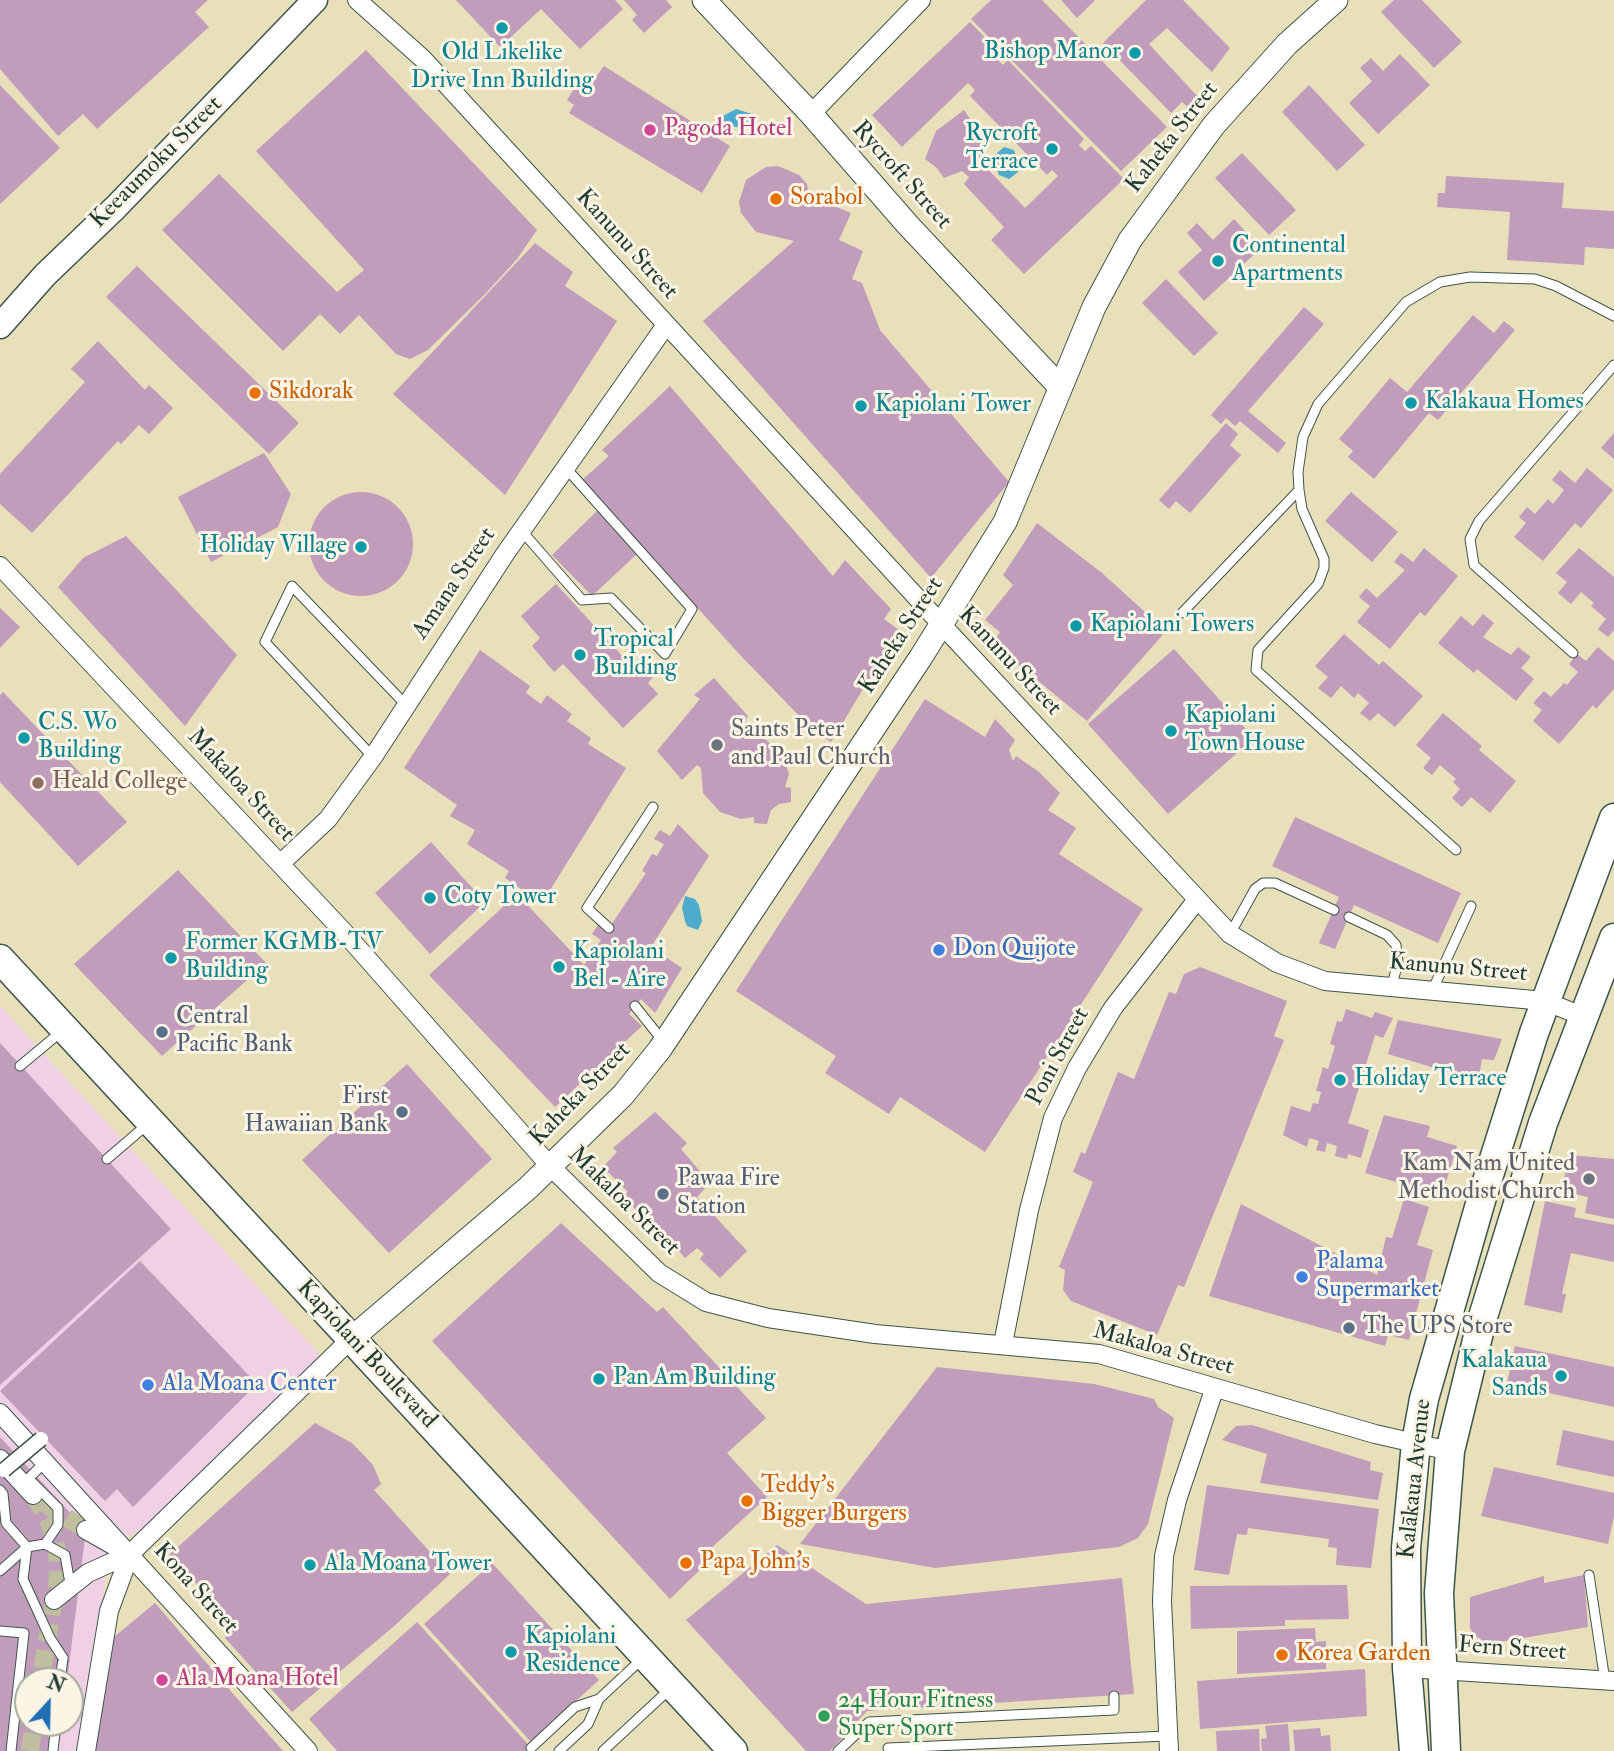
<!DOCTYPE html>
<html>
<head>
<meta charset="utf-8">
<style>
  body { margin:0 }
  #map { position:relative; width:1614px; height:1751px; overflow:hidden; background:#e7e0bb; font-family:"IM FELL Double Pica",serif }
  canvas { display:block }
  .north { position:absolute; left:14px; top:1667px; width:70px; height:70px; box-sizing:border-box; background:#fcf5e5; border:2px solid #a4ab9e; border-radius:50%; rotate:22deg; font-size:19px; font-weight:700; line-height:28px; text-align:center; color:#1f3d34 }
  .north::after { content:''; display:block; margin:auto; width:24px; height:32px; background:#1f6fb2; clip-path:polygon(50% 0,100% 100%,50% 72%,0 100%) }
</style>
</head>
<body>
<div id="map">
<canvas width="1614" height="1751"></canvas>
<div class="north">N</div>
</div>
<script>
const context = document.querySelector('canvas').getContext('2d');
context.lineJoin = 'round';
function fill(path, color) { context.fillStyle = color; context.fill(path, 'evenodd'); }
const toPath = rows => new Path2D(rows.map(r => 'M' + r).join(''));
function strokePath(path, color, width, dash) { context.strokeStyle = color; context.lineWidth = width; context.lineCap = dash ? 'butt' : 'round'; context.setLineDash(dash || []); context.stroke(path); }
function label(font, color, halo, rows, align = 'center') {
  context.font = font + ' "IM FELL Double Pica",serif'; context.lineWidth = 6; context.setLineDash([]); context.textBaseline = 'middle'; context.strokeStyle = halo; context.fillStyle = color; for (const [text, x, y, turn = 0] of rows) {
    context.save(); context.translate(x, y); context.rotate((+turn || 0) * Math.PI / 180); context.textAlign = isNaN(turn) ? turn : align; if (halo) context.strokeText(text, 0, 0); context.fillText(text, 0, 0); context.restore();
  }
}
fill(toPath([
  [0,1006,320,1355,271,1415,156,1520,110,1548,80,1751,0,1751],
  [28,1681,70,1681,70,1723,28,1723]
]), '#f0d0e4');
fill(toPath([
  [736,109,752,114,756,120,754,124,741,128,727,125,722,121,723,116],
  [1004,147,1014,150,1019,165,1018,172,1009,179,999,175,995,165,997,153],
  [685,896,695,899,699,905,702,921,698,930,687,926,685,921,682,908]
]), '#4eabcd');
fill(toPath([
  [0,0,208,0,195,12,209,27,97,129,83,114,58,136,0,69],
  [456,0,615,0,623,9,580,49,541,9,500,47],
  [624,0,666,0,672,7,644,33,632,20,637,15],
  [991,0,1042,0,1167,127,1121,171,971,19],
  [1061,0,1095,0,1077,18],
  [1146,0,1183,0,1230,48,1212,72,1167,28,1149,44,1198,97,1188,107,1182,102,1171,113,1103,43],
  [1394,0,1422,0,1462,42,1434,68,1381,12],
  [970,22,1000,53,995,57,1003,65,1008,60,1084,139,1079,145,1085,151,1091,146,1124,179,1024,274,991,240,1004,227,964,184,969,177,962,171,944,178,937,168,925,159,936,131,964,110,985,141,985,155,980,161,1025,208,1058,176,1052,170,1047,175,970,96,975,90,968,83,902,147,872,115],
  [366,50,537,230,517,259,486,293,428,350,410,359,396,354,359,315,340,334,320,314,283,351,162,230,219,174,337,292,364,270,256,151],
  [1400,54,1430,85,1378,134,1349,103,1372,81,1360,68,1371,58,1383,71],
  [604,66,730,146,702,193,569,113,574,105,567,100,580,79,590,85],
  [0,85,60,148,0,204],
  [1309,85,1365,145,1337,171,1282,112],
  [1242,153,1296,210,1269,235,1215,178],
  [778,166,799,175,807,184,810,201,822,201,851,213,839,240,863,251,852,279,862,283,880,330,1009,482,931,578,703,321,794,241,756,232,741,213,739,202,746,180,766,167],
  [1446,176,1564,183,1562,208,1614,211,1614,249,1585,247,1584,265,1507,260,1510,212,1437,207,1438,193,1445,193],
  [1234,219,1261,248,1204,301,1178,272,1202,250,1187,233,1197,223,1213,240],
  [535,243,573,272,565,286,617,321,505,495,393,394],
  [137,266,299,423,269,454,106,297],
  [1166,279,1218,333,1194,356,1142,303],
  [1304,307,1324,324,1248,411,1286,443,1278,453,1240,421,1235,426,1226,418,1221,424,1211,415],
  [1473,315,1494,333,1504,321,1515,330,1438,420,1429,413,1374,479,1348,457,1353,451,1339,439,1390,378,1407,392],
  [98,341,145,390,149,385,173,408,149,434,139,425,121,444,118,441,32,533,0,504,0,474,85,382,71,369],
  [670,386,833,576,845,560,891,609,884,619,899,630,831,742,814,731,740,655,582,480,609,456,602,450],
  [1226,423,1238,434,1230,445,1241,455,1190,513,1176,501,1169,509,1159,500],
  [1614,433,1614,459,1601,448],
  [264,453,291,494,278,527,211,562,178,497],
  [1587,468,1613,490,1581,528,1575,523,1543,561,1514,537,1526,523,1519,517,1527,507,1535,514,1548,499,1553,504,1564,490,1552,480,1560,470,1575,483],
  '309 544a52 52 0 1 1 104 0a52 52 0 1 1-104 0Z',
  [1351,492,1398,532,1372,562,1325,521],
  [598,510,638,553,592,596,552,555],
  [1037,523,1102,573,1166,631,1087,721,992,643,1000,632,985,620,1013,585,1003,575],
  [126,536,237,655,185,726,58,587,83,558],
  [1424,548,1458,576,1425,616,1420,612,1390,649,1357,622,1370,606,1359,597,1366,588,1377,598,1405,570,1394,562,1401,553,1413,562],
  [1579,548,1614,577,1614,630,1608,637,1598,629,1606,619,1591,606,1594,603,1581,592,1571,604,1558,593,1567,582,1556,573],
  [556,584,636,671,642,664,654,676,648,683,658,694,623,728,563,664,554,672,532,646,540,638,521,616],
  [0,608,20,627,0,648],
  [1483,614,1494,623,1483,637,1511,655,1518,647,1531,657,1521,668,1534,679,1516,701,1477,669,1474,673,1438,643,1461,616,1473,626],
  [1344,634,1379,665,1383,661,1423,696,1395,727,1378,713,1370,721,1360,713,1369,703,1358,693,1354,698,1341,686,1331,698,1318,688,1328,677,1315,666],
  [1598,647,1614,661,1614,689,1596,709,1593,705,1559,744,1533,721,1542,710,1533,703,1544,691,1551,697,1564,683,1567,685,1578,672,1569,664,1577,654,1586,661],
  [1174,649,1254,738,1168,814,1088,724],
  [480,650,530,686,526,693,541,704,547,695,572,714,567,721,591,738,588,744,626,768,542,903,505,878,509,871,467,844,475,830,450,816,457,805,404,768],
  [714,678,748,716,745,720,748,736,765,739,783,755,789,774,785,787,791,788,791,802,779,804,771,810,767,824,754,823,754,817,741,819,720,812,703,793,701,768,697,765,682,780,657,751,700,699,694,695],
  [3,692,127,822,78,866,0,782,0,695],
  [925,699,985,737,995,719,1015,740,1009,750,1013,761,1016,756,1039,772,1060,793,1048,810,1076,828,1059,854,1143,909,985,1152,900,1097,889,1114,825,1073,836,1056,736,991],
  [1443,713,1482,746,1479,750,1516,781,1490,813,1471,797,1462,807,1452,798,1460,789,1453,782,1456,779,1440,765,1432,775,1423,768,1431,758,1416,745],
  [1295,817,1461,893,1438,943,1354,905,1335,949,1319,943,1339,897,1272,866],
  [678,824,709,856,651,947,682,968,655,1013,641,999,629,1014,642,1026,555,1107,429,975,517,894,584,965,601,940,592,934,598,925,607,931,646,873,642,871,652,854,657,856,664,844,654,839,660,830,670,836],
  [431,842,485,902,430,954,375,893],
  [178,870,266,963,162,1056,74,964],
  [1200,967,1287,1001,1274,1036,1284,1040,1184,1287,1178,1285,1157,1335,1071,1301,1063,1290,1065,1270,1059,1267,1093,1182,1073,1172,1081,1152,1085,1154,1118,1072,1134,1079,1169,992,1176,994,1184,974],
  [1346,1009,1372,1018,1375,1012,1393,1018,1383,1038,1375,1035,1348,1123,1369,1130,1361,1158,1348,1154,1347,1159,1335,1156,1337,1146,1327,1143,1325,1152,1316,1150,1319,1141,1309,1138,1307,1147,1283,1135,1291,1106,1310,1112,1313,1103,1318,1104,1321,1092,1316,1091,1323,1067,1328,1069,1335,1046,1330,1044,1337,1021,1342,1022],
  [1398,1020,1502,1039,1494,1060,1482,1059,1478,1081,1388,1054],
  [0,1043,171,1229,0,1385],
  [407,1064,492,1159,389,1253,302,1160],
  [655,1112,687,1143,681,1149,710,1183,697,1197,747,1251,720,1278,700,1259,704,1254,697,1248,685,1258,661,1231,658,1233,623,1196,628,1192,603,1167,617,1152,613,1148],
  [1384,1115,1430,1126,1427,1137,1457,1146,1442,1195,1365,1173],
  [1570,1155,1614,1159,1614,1219,1585,1213,1588,1197,1561,1191],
  [1404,1199,1429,1207,1417,1245,1433,1250,1409,1340,1388,1335,1385,1346,1209,1296,1241,1204,1377,1275,1386,1237,1392,1238],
  [1545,1201,1576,1208,1574,1217,1614,1225,1614,1262,1571,1253,1562,1294,1566,1294,1562,1313,1524,1305],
  [561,1223,657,1312,663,1307,766,1418,727,1453,767,1497,708,1551,714,1556,670,1599,432,1341],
  [140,1261,257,1384,133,1507,117,1489,105,1501,0,1391],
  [1515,1346,1614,1367,1614,1407,1507,1384],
  [937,1367,1094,1384,1154,1399,1158,1407,1174,1418,1148,1524,1138,1538,1119,1547,935,1568,800,1544],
  [315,1423,352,1443,373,1465,381,1484,374,1490,450,1574,393,1627,292,1712,225,1638,237,1626,169,1555],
  [1252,1425,1371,1462,1370,1470,1383,1473,1378,1500,1260,1483,1267,1454,1222,1440,1236,1426],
  [1563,1430,1614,1441,1614,1477,1556,1465],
  [0,1437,86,1530,67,1681,28,1681,28,1723,62,1723,58,1751,0,1751],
  [1494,1467,1614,1493,1614,1516,1608,1544,1481,1516],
  [1207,1485,1379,1509,1371,1568,1336,1565,1337,1548,1328,1547,1329,1539,1248,1528,1247,1535,1237,1534,1229,1575,1194,1570],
  [777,1545,866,1604,1122,1578,1134,1694,867,1711,830,1751,806,1751,686,1620],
  [492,1563,599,1680,531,1742,424,1624],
  [1584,1575,1588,1627,1488,1644,1474,1635,1470,1628,1470,1597,1544,1576,1544,1583],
  [1347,1585,1349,1619,1285,1620,1285,1626,1191,1629,1190,1586],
  [155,1603,254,1718,283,1751,94,1751,108,1642],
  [417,1622,534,1751,337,1751,309,1719],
  [1315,1628,1316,1642,1326,1641,1326,1669,1237,1674,1237,1631],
  [1365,1669,1367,1716,1200,1729,1197,1681],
  [1288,1724,1290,1751,1262,1751,1261,1739,1267,1738,1265,1726],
  [1320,1728,1321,1736,1330,1735,1331,1751,1295,1751,1293,1730],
  [1259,1729,1260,1751,1217,1751,1216,1731]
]), '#c19cbb');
strokePath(toPath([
  [33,1495,49,1522,57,1550,58,1577,40,1681],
  [44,1503,86,1530],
  [30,1751,34,1723]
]), '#bfbfa0', 18, [18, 9]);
const service = toPath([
  [521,530,582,600,611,598,665,654,692,609,565,467],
  [1182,613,1299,490],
  [1573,653,1474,565,1470,539,1479,521,1614,365],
  [373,757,265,642,292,586,405,704],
  [1456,850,1256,670,1258,650,1318,584,1324,568,1324,559,1302,509,1299,490,1298,472,1303,437,1318,404,1406,302,1440,282,1470,277,1535,279,1556,286,1614,316],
  [1349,917,1387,935,1396,945,1398,962,1391,989],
  [609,928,587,908,653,807],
  [1230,934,1255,889,1263,883,1275,883,1334,910],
  [1432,991,1471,906],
  [635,1006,663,1041],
  [20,1066,62,1031],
  [107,1159,149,1123],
  [23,1484,45,1462],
  [0,1490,3,1494,6,1523,27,1547,23,1579,50,1638],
  [45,1544,65,1555,69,1578],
  [0,1571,27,1547,45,1544,58,1525,58,1508,33,1483],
  [1589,1575,1605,1681],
  [0,1631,24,1633,11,1751],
  [60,1681,63,1658],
  [531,1748,575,1707,599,1699],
  [888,1748,1167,1736],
  [53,1751,56,1723],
  [559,1751,588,1724,599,1699,643,1658],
  [603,1751,671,1688],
  [838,1751,869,1722,1114,1710,1114,1696]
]);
const minor = toPath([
  [357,0,423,59,942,625,1230,934,1277,963,1325,981,1545,1001,1584,1017],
  [811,114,921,0],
  [0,566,343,931,550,1166,659,1273,706,1302,768,1318,875,1334,1099,1354,1375,1434,1450,1451],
  [280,864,328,819,373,757,505,554,666,325],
  [1003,1344,1029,1210,1053,1118,1077,1068,1113,1008,1196,901],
  [0,1413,308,1751],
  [0,1459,33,1495],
  [86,1530,118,1548],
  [54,1600,88,1573,130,1554,351,1339],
  [1407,1668,1614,1681],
  [86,1751,109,1611,130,1554],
  [1169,1751,1162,1601,1164,1556,1177,1500,1214,1390]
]);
const tertiary = toPath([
  [704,0,811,114,907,224,1059,386],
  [351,1339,528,1188,623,1095,660,1049,921,657,1005,522,1094,307,1130,240,1214,125,1287,44,1336,0]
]);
const secondary = toPath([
  [0,326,45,275,116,207,315,0]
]);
const primary = toPath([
  [0,959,733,1751],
  [1414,1751,1407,1668,1406,1548,1416,1443,1424,1399,1482,1197,1534,1033,1614,818],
  [1446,1751,1439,1593,1450,1451,1482,1320,1543,1123,1614,938]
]);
strokePath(service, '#3d5548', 11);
strokePath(minor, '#3d5548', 20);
strokePath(tertiary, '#3d5548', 25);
strokePath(secondary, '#3d5548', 27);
strokePath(primary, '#3d5548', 31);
strokePath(service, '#fff', 9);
strokePath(minor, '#fff', 18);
strokePath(tertiary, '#fff', 23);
strokePath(secondary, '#fff', 24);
strokePath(primary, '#fff', 28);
const serviceBridge = toPath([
  [50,1638,63,1658]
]);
const pedestrianBridge = toPath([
  [4,1470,41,1439]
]);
strokePath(serviceBridge, '#3d5548', 11, []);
strokePath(pedestrianBridge, '#3d5548', 17, []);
strokePath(serviceBridge, '#fff', 9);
strokePath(pedestrianBridge, '#fff', 14);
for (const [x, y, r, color] of [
  [502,28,7,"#0f9aa8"],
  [1135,53,7,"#0f9aa8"],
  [650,130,7,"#d1479c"],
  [1052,149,7,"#0f9aa8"],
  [776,199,7,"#e8710a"],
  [1218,261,7,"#0f9aa8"],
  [255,393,7,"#e8710a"],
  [1411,403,7,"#0f9aa8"],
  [861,406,7,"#0f9aa8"],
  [361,547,7,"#0f9aa8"],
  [1076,626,7,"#0f9aa8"],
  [580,655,7,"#0f9aa8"],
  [1171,731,7,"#0f9aa8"],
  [24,738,7,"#0f9aa8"],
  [717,745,7,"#6b7280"],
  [38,783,7,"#8d6e63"],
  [430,898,7,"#0f9aa8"],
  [939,950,7,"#3f7fe0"],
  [171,958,7,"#0f9aa8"],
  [559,967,7,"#0f9aa8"],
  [162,1032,7,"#5c6f8a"],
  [1340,1080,7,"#0f9aa8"],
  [402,1112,7,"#5c6f8a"],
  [1589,1179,7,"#6b7280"],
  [663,1194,7,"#5c6f8a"],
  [1302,1277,7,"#3f7fe0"],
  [1349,1328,7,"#5c6f8a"],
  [1561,1376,7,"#0f9aa8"],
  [599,1379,7,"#0f9aa8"],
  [148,1385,7,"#3f7fe0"],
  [747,1501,7,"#e8710a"],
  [686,1563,7,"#e8710a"],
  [310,1565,7,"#0f9aa8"],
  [511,1652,7,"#0f9aa8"],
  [1282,1655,7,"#e8710a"],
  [162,1680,7,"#d1479c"],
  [824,1716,7,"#2e9e5b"]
]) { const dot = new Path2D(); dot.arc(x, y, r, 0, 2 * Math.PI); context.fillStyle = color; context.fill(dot); strokePath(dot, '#fcf5e5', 2.5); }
label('24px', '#0d838f', '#fcf5e5', [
  ["Bishop Manor",1121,53,"right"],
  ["Old Likelike",502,54,"center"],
  ["Drive Inn Building",502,82,"center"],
  ["Rycroft",1038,135,"right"],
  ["Terrace",1038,163,"right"],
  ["Continental",1232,247],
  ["Apartments",1232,275],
  ["Kalakaua Homes",1425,403],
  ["Kapiolani Tower",875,406],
  ["Holiday Village",347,547,"right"],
  ["Kapiolani Towers",1090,626],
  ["Tropical",594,641],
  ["Building",594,669],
  ["Kapiolani",1185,717],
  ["Town House",1185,745],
  ["C.S. Wo",38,724],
  ["Building",38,752],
  ["Coty Tower",444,898],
  ["Former KGMB-TV",185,944],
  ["Building",185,972],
  ["Kapiolani",573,953],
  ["Bel - Aire",573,981],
  ["Holiday Terrace",1354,1080],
  ["Kalakaua",1547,1362,"right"],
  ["Sands",1547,1390,"right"],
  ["Pan Am Building",613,1379],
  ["Ala Moana Tower",324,1565],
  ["Kapiolani",525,1638],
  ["Residence",525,1666]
], 'left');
label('24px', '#b23c85', '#fcf5e5', [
  ["Pagoda Hotel",664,130],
  ["Ala Moana Hotel",176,1680]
], 'left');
label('24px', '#1f3d34', '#fcf5e5', [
  ["Kaheka Street",1173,138,-52],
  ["Keeaumoku Street",157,163,-45],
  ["Rycroft Street",901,176,48],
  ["Kanunu Street",626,245,48],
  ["Amana Street",455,584,-56],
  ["Kaheka Street",902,636,-57],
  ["Kanunu Street",1009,662,47],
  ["Makaloa Street",240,786,47],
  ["Kanunu Street",1458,969,5],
  ["Poni Street",1059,1057,-62],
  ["Kaheka Street",581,1095,-46],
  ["Makaloa Street",623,1202,44],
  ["Makaloa Street",1163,1350,15],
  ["Kapiolani Boulevard",366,1355,47],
  ["Kalākaua Avenue",1416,1479,-84],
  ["Kona Street",195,1589,48],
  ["Fern Street",1512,1650,4]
]);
label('24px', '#c56008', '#fcf5e5', [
  ["Sorabol",790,199],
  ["Sikdorak",269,393],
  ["Teddy's",761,1487],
  ["Bigger Burgers",761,1515],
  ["Papa John's",700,1563],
  ["Korea Garden",1296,1655]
], 'left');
label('24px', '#5b616d', '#fcf5e5', [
  ["Saints Peter",731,731],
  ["and Paul Church",731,759],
  ["Kam Nam United",1575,1165,"right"],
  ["Methodist Church",1575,1193,"right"]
], 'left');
label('24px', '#785e54', '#fcf5e5', [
  ["Heald College",52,783]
], 'left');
label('24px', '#366cbe', '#fcf5e5', [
  ["Don Quijote",953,950],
  ["Palama",1316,1263],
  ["Supermarket",1316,1291],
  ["Ala Moana Center",162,1385]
], 'left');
label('24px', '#4e5e75', '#fcf5e5', [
  ["Central",176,1018],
  ["Pacific Bank",176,1046],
  ["First",388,1098,"right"],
  ["Hawaiian Bank",388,1126,"right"],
  ["Pawaa Fire",677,1180],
  ["Station",677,1208],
  ["The UPS Store",1363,1328]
], 'left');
label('24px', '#27864d', '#fcf5e5', [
  ["24 Hour Fitness",838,1702],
  ["Super Sport",838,1730]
], 'left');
</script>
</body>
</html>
